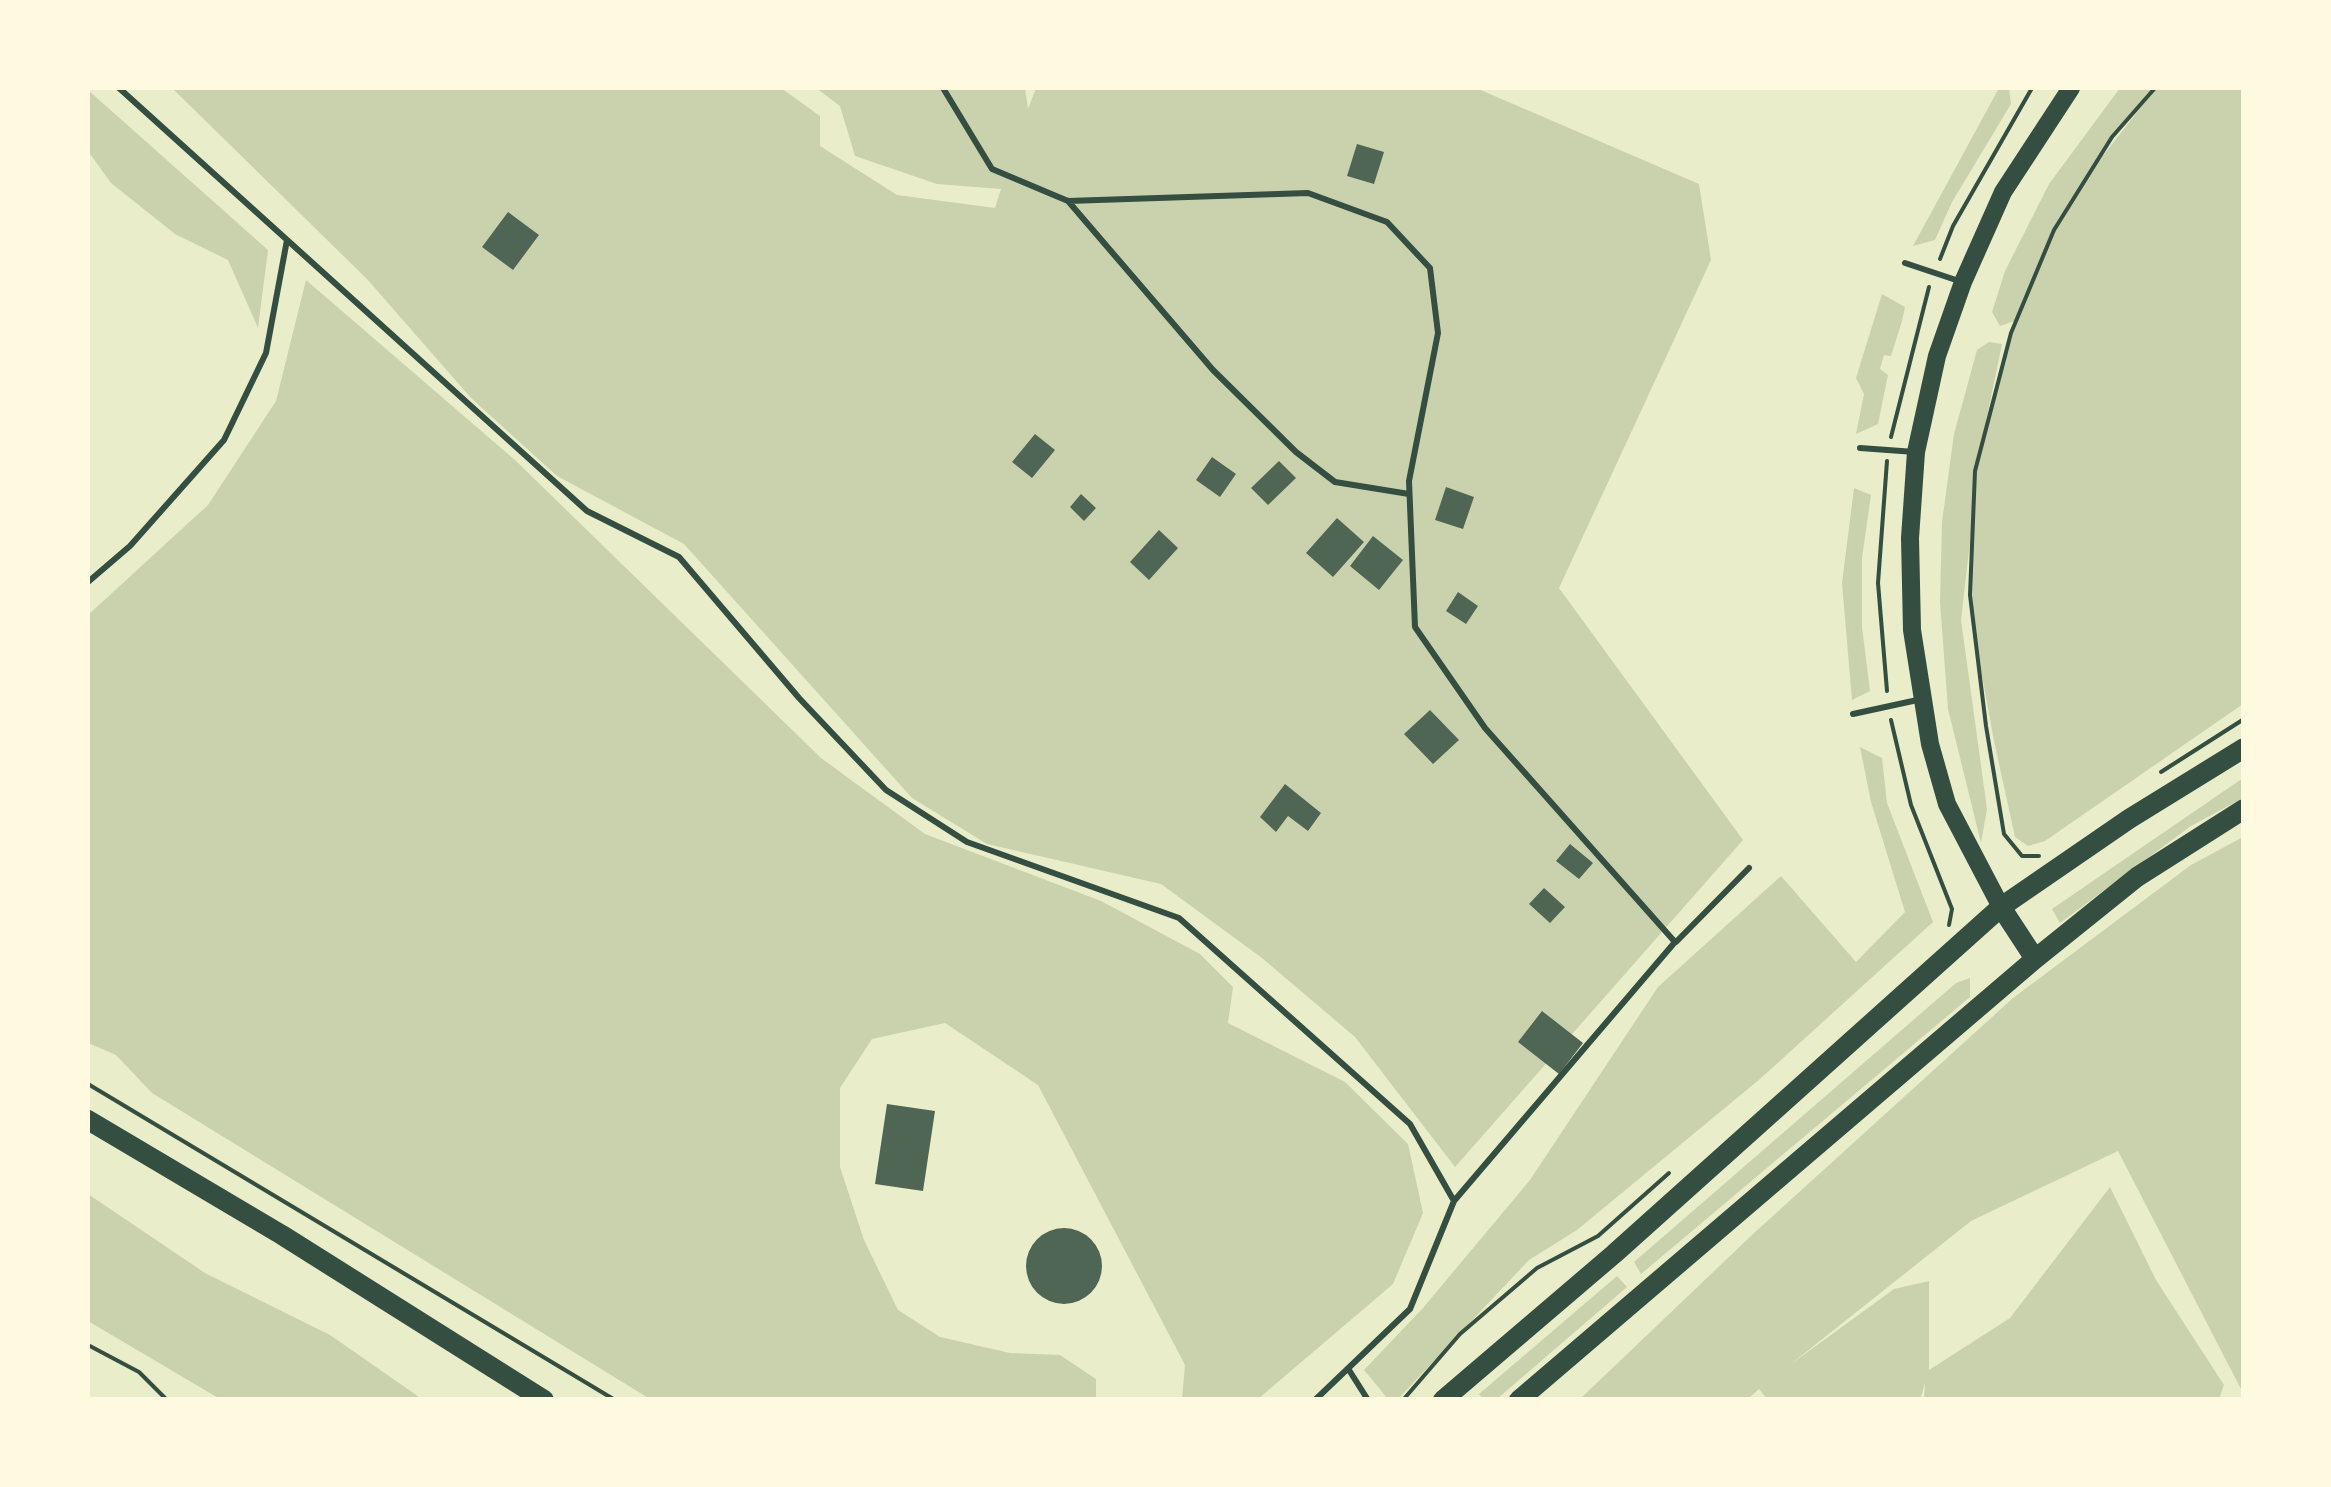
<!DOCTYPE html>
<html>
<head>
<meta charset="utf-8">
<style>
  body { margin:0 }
  #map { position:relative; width:2331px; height:1487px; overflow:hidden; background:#e9edc9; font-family:"Fira Sans Condensed",sans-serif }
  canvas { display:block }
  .frame { position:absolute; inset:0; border:90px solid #fefae0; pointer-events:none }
</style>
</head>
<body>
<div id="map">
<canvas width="2331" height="1487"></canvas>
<div class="frame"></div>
</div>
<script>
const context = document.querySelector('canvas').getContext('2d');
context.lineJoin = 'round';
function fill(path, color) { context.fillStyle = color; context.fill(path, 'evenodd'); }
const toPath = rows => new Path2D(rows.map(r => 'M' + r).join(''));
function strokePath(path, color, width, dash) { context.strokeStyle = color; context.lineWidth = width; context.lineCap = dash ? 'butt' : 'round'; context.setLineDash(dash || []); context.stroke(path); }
fill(toPath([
  [172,88,781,88,820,116,820,146,897,195,995,208,1001,189,937,184,855,156,840,106,816,88,1025,88,1028,109,1036,88,1476,88,1699,184,1711,260,1559,588,1743,840,1455,1167,1355,1037,1262,958,1161,884,987,844,912,798,684,544,557,476,471,398,367,279],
  [1999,88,2009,88,2011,104,1952,202,1935,240,1913,246],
  [2120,88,2155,88,2112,137,2098,162,2156,88,2243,88,2243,704,2045,841,2028,846,2015,837,1994,741,1973,626,1971,533,1961,620,1987,809,1981,843,1948,709,1940,602,1942,522,1954,434,1977,350,1989,342,2002,344,1984,431,2017,320,2000,326,1992,312,2005,271,2049,184],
  [88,90,268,250,258,328,228,260,175,234,111,183,88,151],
  [306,280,515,460,821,758,925,834,1101,901,1200,954,1233,987,1228,1023,1345,1082,1408,1144,1423,1213,1393,1284,1258,1399,1182,1399,1185,1365,1038,1085,945,1023,872,1039,840,1088,840,1167,864,1240,898,1310,940,1337,1010,1353,1060,1355,1096,1379,1096,1399,650,1399,152,1093,116,1055,88,1043,88,615,208,505,276,401],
  [1882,294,1905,307,1902,321,1891,356,1884,355,1880,369,1888,375,1878,424,1856,434,1864,394,1856,378],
  [1854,488,1871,495,1862,558,1862,627,1870,691,1852,700,1842,583],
  [1860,747,1882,758,1887,803,1933,922,1760,1079,1577,1230,1529,1260,1398,1399,1388,1399,1364,1370,1423,1308,1530,1180,1658,987,1781,876,1856,962,1905,912,1871,802],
  [2243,778,2243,798,2191,826,2060,923,2052,909],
  [2243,837,2243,1393,2118,1151,1971,1221,1791,1364,1894,1289,1929,1281,1929,1370,2010,1318,2110,1187,2156,1280,2224,1385,2219,1399,1924,1399,1925,1383,1920,1400,1767,1399,1759,1389,1748,1399,1580,1399,1753,1234,2013,998,2191,865],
  [1970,978,1970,997,1641,1274,1634,1262,1956,983],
  [88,1194,205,1273,330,1335,422,1399,220,1399,88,1321],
  [1617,1276,1627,1287,1497,1399,1483,1399,1479,1394]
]), '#cad2ad');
fill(toPath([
  [1357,144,1384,152,1374,184,1347,176],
  [508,212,539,235,513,270,482,247],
  [1035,434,1055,450,1032,478,1012,462],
  [1212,457,1236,474,1220,497,1196,480],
  [1279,461,1296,478,1268,505,1251,488],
  [1446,487,1474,497,1463,529,1435,520],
  [1081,494,1096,508,1084,521,1070,507],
  [1337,518,1364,542,1333,577,1306,553],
  [1159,530,1178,548,1149,580,1130,562],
  [1373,536,1403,560,1379,590,1350,566],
  [1458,592,1478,606,1466,624,1446,611],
  [1430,710,1459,740,1433,764,1404,734],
  [1285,784,1321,813,1308,831,1288,816,1276,832,1260,817],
  [1570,844,1593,863,1579,879,1556,861],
  [1544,888,1565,907,1550,923,1529,904],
  [1542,1011,1583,1043,1559,1074,1518,1042],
  [887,1104,935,1111,923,1191,875,1184],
  '1026 1266a38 38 0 1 1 76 0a38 38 0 1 1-76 0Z'
]), '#4f6655');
strokePath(toPath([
  [1940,259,1953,226,2032,88],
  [1891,437,1929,287],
  [1887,691,1878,583,1887,461],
  [1891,720,1911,805,1952,909,1949,925],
  [2161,772,2244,719],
  [2039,856,2022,856,2004,834,1986,726,1970,595,1975,471,2011,333,2054,230,2112,137,2155,88],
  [88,1084,615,1400],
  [88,1345,139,1372,167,1400],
  [1403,1400,1460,1334,1537,1268,1598,1236,1669,1173]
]), '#344e41', 4);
strokePath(toPath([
  [119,88,587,511,679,557,799,698,886,790,967,842,1179,918,1410,1124,1454,1201,1675,942,1485,728,1415,627,1409,481,1438,333,1430,268,1387,222,1308,193,1068,201,992,169,943,88],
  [1068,201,1213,370,1296,452,1335,482,1409,494],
  [1905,263,1962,282],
  [1860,448,1915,452],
  [88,582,130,546,224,440,266,353,287,240],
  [1853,714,1922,699],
  [1676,942,1749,868],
  [1349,1370,1368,1400],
  [1315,1400,1410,1309,1454,1201]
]), '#344e41', 6);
strokePath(toPath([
  [2001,907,1947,804,1930,744,1912,630,1910,538,1916,452,1937,356,1963,282,2003,192,2071,88]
]), '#344e41', 18);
strokePath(toPath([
  [2001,907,2035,959],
  [88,1120,282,1235,544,1400],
  [1443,1400,1614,1254,2001,907,2129,819,2244,748],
  [1519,1400,2035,959,2137,877,2244,809]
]), '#344e41', 20);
</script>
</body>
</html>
